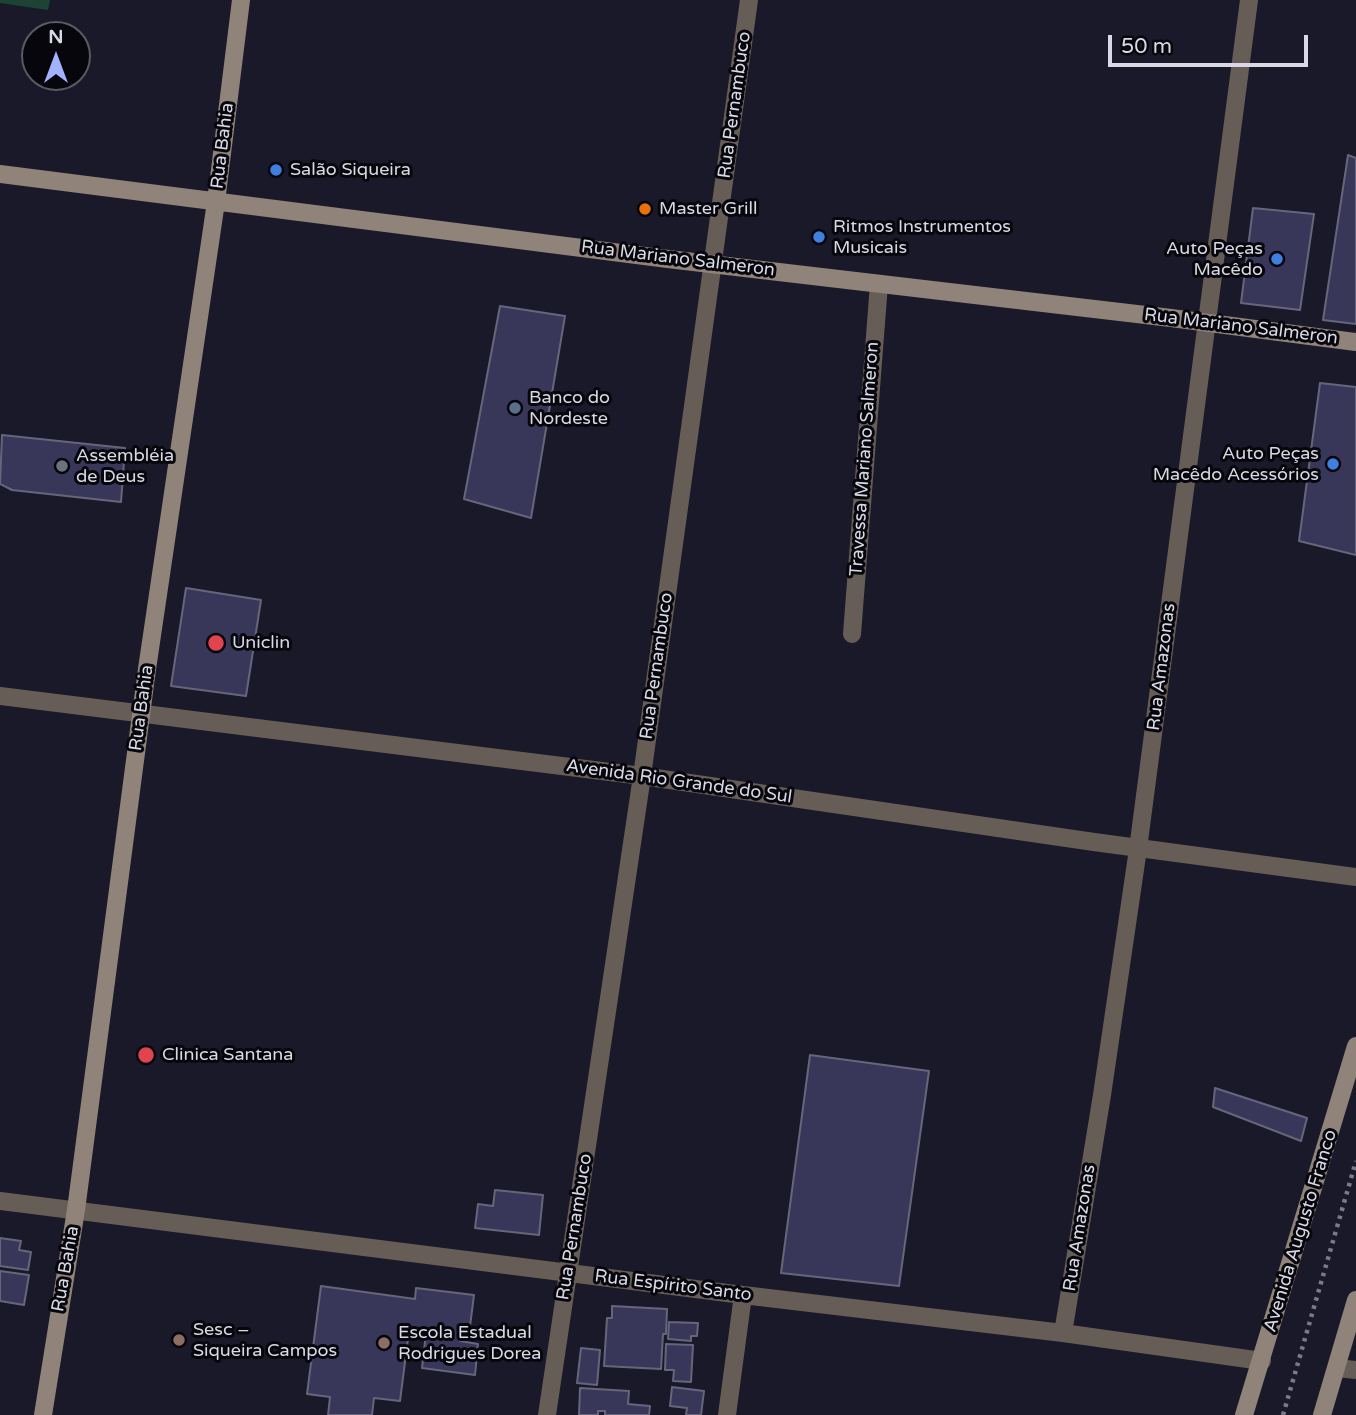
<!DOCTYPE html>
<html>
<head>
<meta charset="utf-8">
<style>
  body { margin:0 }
  #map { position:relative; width:1356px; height:1415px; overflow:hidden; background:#1a192a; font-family:"Varela Round",sans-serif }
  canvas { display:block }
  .north { position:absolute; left:21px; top:21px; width:70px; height:70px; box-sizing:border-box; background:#06060c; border:2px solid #5a5a63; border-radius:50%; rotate:0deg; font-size:19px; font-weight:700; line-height:28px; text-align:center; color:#d9d9e5 }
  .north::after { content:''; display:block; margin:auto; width:24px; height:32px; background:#a3b2fd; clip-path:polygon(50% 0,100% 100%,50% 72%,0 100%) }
  .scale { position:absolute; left:1108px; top:35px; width:200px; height:32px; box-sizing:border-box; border:4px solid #d9d9e5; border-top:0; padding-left:9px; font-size:21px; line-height:24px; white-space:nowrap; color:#d9d9e5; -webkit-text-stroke:5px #06060c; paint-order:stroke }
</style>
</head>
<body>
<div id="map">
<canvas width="1356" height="1415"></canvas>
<div class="north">N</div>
<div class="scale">50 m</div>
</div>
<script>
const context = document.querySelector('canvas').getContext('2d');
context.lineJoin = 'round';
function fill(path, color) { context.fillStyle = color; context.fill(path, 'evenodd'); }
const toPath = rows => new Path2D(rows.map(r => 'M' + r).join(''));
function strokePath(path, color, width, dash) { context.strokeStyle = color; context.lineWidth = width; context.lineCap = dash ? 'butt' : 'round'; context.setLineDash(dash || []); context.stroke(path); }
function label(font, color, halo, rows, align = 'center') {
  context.font = font + ' "Varela Round",sans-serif'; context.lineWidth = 6; context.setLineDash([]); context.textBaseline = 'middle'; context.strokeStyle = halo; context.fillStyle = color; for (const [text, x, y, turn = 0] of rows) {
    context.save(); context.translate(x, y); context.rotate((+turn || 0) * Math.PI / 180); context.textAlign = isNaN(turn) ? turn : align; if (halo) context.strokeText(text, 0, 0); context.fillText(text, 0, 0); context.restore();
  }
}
fill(toPath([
  [0,0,50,0,48,10,0,3]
]), '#1c4333');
const building = toPath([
  [1348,155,1356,158,1356,324,1323,320,1348,155],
  [1253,208,1314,214,1300,310,1241,303,1253,208],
  [500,306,565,316,531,518,464,499,500,306],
  [1320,383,1356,387,1356,555,1299,541,1320,383],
  [2,435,125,448,121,502,12,490,0,484,2,435],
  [186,588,261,600,246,696,171,686,186,588],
  [810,1055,929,1071,899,1286,781,1273,810,1055],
  [1215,1088,1307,1118,1301,1141,1213,1107,1215,1088],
  [495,1190,543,1195,539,1235,475,1228,478,1204,493,1206,495,1190],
  [0,1238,21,1241,19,1250,31,1252,28,1270,0,1266,0,1238],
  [0,1271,29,1275,24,1305,0,1301,0,1271],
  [321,1286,415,1299,416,1288,474,1295,469,1334,461,1332,460,1341,478,1344,475,1375,422,1368,426,1333,409,1331,400,1401,374,1398,372,1415,328,1415,330,1397,307,1394,321,1286],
  [612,1306,667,1309,666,1334,663,1334,661,1369,604,1366,607,1318,612,1318,612,1306],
  [669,1322,698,1323,697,1336,691,1336,691,1341,668,1339,669,1322],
  [666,1344,693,1345,691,1382,673,1381,674,1370,665,1370,666,1344],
  [581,1348,600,1350,597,1385,577,1383,581,1348],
  [672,1387,704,1391,701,1415,686,1415,687,1408,670,1406,672,1387],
  [580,1388,629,1391,628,1404,650,1406,649,1415,605,1415,605,1411,598,1411,598,1415,579,1415,580,1388]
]);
fill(building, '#393759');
strokePath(building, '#66657a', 2);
strokePath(toPath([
  [1283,1415,1356,1161]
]), '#7a7a88', 4.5, [3.5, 5]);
strokePath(toPath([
  [852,634,879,284],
  [0,1201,743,1295,1063,1333,1262,1361],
  [1063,1333,1102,1095,1138,849,1249,0],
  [1337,1368,1356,1370],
  [547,1415,642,776,749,0],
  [727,1415,743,1295]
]), '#665d57', 18);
strokePath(toPath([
  [0,696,642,776,1094,842,1356,877]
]), '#665d57', 18);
strokePath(toPath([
  [0,174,668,259,1171,318,1356,342],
  [43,1415,76,1210,147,669,216,202,241,0],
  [1244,1415,1356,1046],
  [1322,1415,1356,1300]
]), '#908379', 18);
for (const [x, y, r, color] of [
  [276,170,7,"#3f7fe0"],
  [645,209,7,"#e8710a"],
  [819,237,7,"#3f7fe0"],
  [1277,259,7,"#3f7fe0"],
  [515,408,7,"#5c6f8a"],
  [1333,464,7,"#3f7fe0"],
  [62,466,7,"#6b7280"],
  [216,643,9,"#e0444e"],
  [146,1055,9,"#e0444e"],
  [179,1340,7,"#8d6e63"],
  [384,1343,7,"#8d6e63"]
]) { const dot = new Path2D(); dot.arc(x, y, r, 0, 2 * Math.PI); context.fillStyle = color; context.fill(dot); strokePath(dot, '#06060c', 2.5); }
label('18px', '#d9d9e5', '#06060c', [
  ["Rua Pernambuco",735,105,-82],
  ["Rua Bahia",223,146,-83],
  ["Rua Mariano Salmeron",678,259,7],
  ["Rua Mariano Salmeron",1241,327,7],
  ["Travessa Mariano Salmeron",865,459,-86],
  ["Rua Pernambuco",657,666,-82],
  ["Rua Amazonas",1162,667,-83],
  ["Rua Bahia",142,708,-82],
  ["Avenida Rio Grande do Sul",679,782,8],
  ["Rua Pernambuco",575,1227,-81],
  ["Rua Amazonas",1080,1228,-81],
  ["Avenida Augusto Franco",1301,1231,-73],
  ["Rua Bahia",66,1269,-80],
  ["Rua Espírito Santo",673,1286,7]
]);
label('18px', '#d9d9e5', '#06060c', [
  ["Salão Siqueira",290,170],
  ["Master Grill",659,209],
  ["Ritmos Instrumentos",833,227],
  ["Musicais",833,248],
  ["Auto Peças",1263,249,"right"],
  ["Macêdo",1263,270,"right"],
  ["Banco do",529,398],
  ["Nordeste",529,419],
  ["Auto Peças",1319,454,"right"],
  ["Macêdo Acessórios",1319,475,"right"],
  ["Assembléia",76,456],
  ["de Deus",76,477],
  ["Uniclin",232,643],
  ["Clinica Santana",162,1055],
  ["Sesc –",193,1330],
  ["Siqueira Campos",193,1351],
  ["Escola Estadual",398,1333],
  ["Rodrigues Dorea",398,1354]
], 'left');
</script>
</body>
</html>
